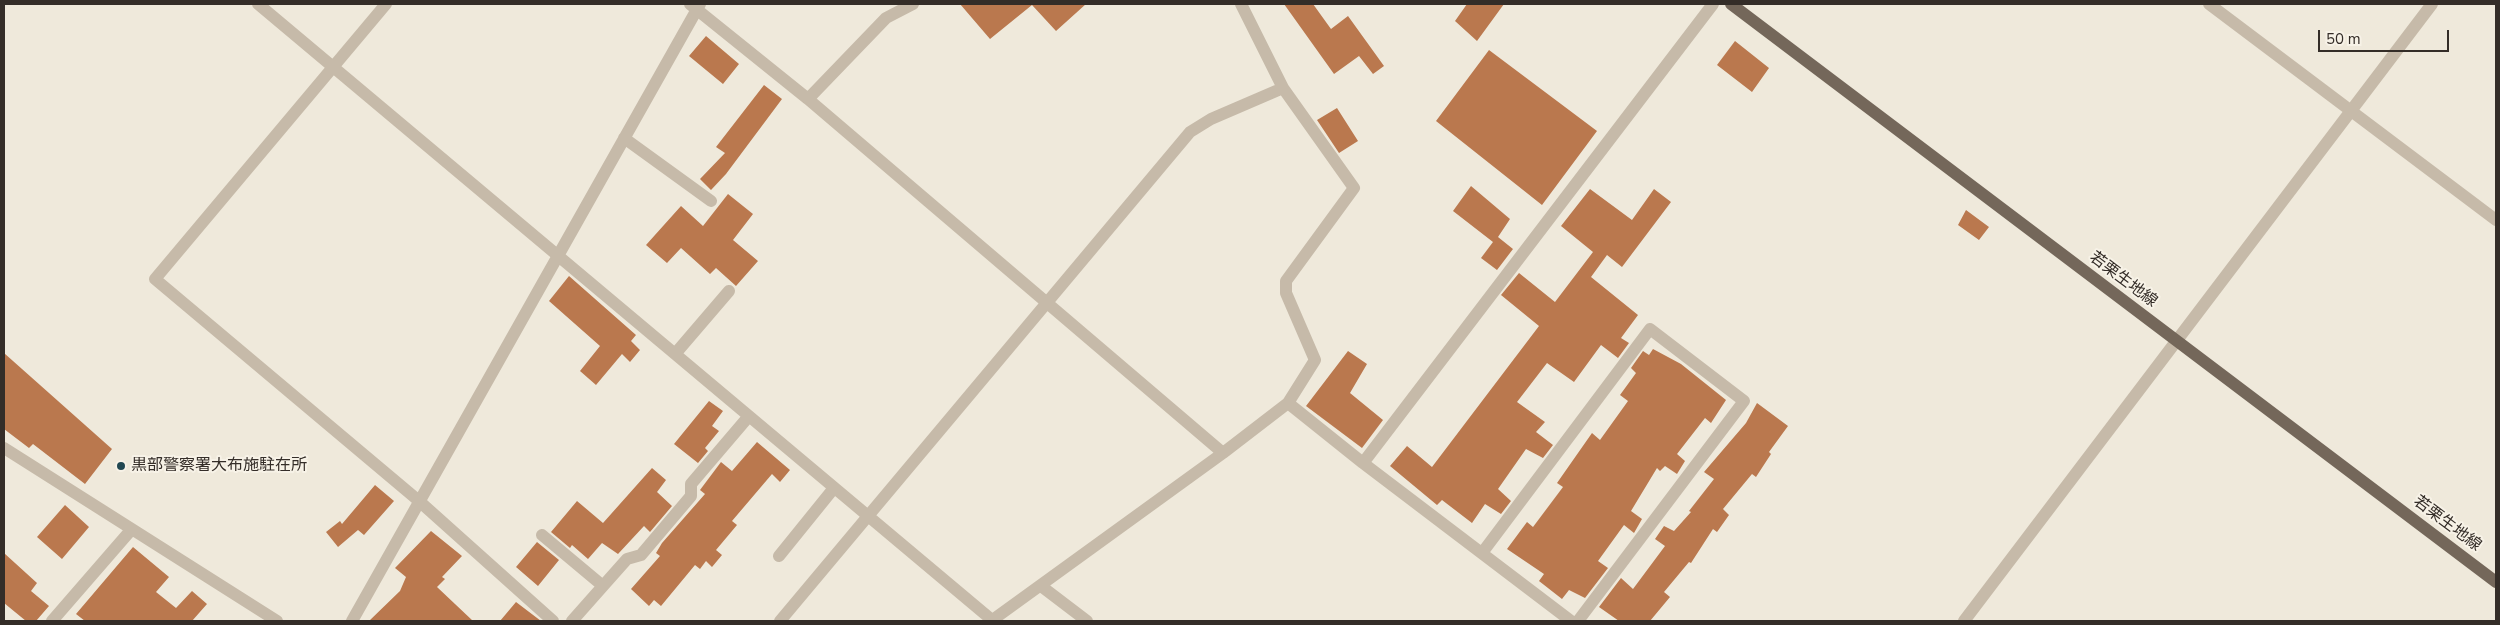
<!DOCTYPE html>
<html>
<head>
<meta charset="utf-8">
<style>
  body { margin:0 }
  #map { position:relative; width:2500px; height:625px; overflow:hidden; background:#efe9db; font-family:"Nunito Sans",sans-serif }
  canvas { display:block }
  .frame { position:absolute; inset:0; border:5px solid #342d28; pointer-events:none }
  .scale { position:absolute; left:2318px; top:30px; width:131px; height:22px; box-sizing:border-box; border:2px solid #342d28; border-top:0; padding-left:6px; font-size:15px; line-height:18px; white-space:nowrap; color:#342d28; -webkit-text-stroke:4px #f7f2e7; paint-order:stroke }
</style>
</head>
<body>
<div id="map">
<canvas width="2500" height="625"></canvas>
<div class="frame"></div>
<div class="scale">50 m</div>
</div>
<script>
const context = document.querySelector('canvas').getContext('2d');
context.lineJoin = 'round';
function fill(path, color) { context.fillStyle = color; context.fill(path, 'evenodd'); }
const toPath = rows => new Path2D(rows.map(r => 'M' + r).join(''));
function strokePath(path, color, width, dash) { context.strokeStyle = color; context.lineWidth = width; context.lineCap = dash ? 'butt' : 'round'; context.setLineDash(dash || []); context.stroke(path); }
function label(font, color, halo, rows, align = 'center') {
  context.font = font + ' "Nunito Sans","Noto Sans JP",sans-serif'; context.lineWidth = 4; context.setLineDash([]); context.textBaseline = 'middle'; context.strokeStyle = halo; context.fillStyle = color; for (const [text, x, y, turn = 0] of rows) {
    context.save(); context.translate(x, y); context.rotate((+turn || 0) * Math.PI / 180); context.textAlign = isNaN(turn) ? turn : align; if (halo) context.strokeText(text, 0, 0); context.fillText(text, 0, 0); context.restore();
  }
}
fill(toPath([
  [960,4,1086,4,1056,31,1032,5,990,39],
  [1284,4,1313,4,1331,29,1348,16,1384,66,1373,74,1359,56,1334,74],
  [1467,4,1504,4,1477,41,1455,21],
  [706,36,739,64,723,84,689,56],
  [1735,41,1769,68,1752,92,1717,65],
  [1489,50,1597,131,1542,205,1436,121],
  [764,85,782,99,726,174,711,190,700,179,725,153,716,147],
  [1337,108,1358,141,1339,153,1317,120],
  [1471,186,1510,219,1498,237,1513,249,1497,270,1481,258,1493,242,1453,211],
  [1590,189,1632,220,1654,189,1671,202,1622,267,1607,255,1591,277,1638,315,1621,338,1629,343,1618,358,1601,345,1574,382,1547,363,1517,402,1545,422,1536,432,1553,445,1543,458,1526,449,1498,489,1511,501,1501,514,1485,504,1472,523,1442,500,1437,505,1390,466,1407,446,1432,467,1539,326,1501,295,1519,273,1555,302,1593,252,1561,226],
  [728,194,753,214,733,240,758,261,736,286,716,268,710,274,681,248,667,263,646,245,681,206,703,226],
  [1966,210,1989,227,1979,240,1958,225],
  [569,276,636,335,631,341,640,350,630,362,622,354,596,385,580,371,600,346,549,301],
  [1653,349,1681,364,1726,400,1711,423,1705,418,1677,454,1685,461,1677,474,1665,466,1660,471,1657,468,1631,511,1642,519,1634,533,1624,525,1598,561,1608,568,1585,598,1569,590,1562,599,1539,581,1544,574,1507,549,1527,522,1533,527,1563,487,1557,483,1592,433,1600,440,1628,401,1620,395,1636,373,1631,368,1643,351,1649,355],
  [1348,351,1367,364,1350,393,1383,420,1362,448,1306,406],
  [4,353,112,449,85,484,33,444,29,448,4,429],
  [709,401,723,411,712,426,719,431,705,448,708,451,698,463,674,444],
  [1757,403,1788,426,1769,452,1771,454,1756,477,1752,474,1723,509,1729,515,1717,532,1713,529,1691,563,1689,562,1664,592,1670,597,1650,621,1619,621,1599,607,1621,578,1633,589,1665,546,1655,539,1664,526,1674,531,1691,512,1689,511,1714,479,1704,472,1746,423],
  [757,442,790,470,780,482,772,474,732,521,737,525,716,550,722,555,712,567,706,561,700,569,695,565,661,606,654,600,649,606,631,589,660,556,656,553,662,543,705,494,700,490,721,462,732,471],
  [652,468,666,480,657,492,672,506,650,532,644,526,618,554,602,543,588,559,572,545,570,548,551,532,577,501,603,523],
  [375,485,394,501,364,535,358,530,338,547,326,532,340,521,342,524],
  [65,505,89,527,62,559,37,537],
  [431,531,462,556,442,577,445,579,437,587,473,621,369,621,400,591,406,577,395,568],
  [537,542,559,560,538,586,516,567],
  [133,547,169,577,156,592,176,608,192,591,207,604,192,621,85,621,76,614],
  [4,553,37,583,31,591,49,606,36,621,26,621,4,603],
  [516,602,541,621,500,621]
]), '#ba784e');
strokePath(toPath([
  [258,4,992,620],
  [386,4,155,279,419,501,553,621],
  [690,4,808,99,1223,453,1288,403,1315,360,1286,293,1286,281,1354,188,1283,88,1241,4],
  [2209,4,2496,220],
  [808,99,886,18,913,4],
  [624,138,711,201],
  [675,354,729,291],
  [1288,403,1363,463,1571,621],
  [4,448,277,621],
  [1363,463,1713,4],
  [542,535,603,586,572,621],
  [1482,553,1650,329,1744,401,1578,621],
  [779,556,834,488],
  [603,586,627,559,641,555,691,496,691,484,749,416],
  [1041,586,1087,621],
  [52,621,131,530],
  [352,621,700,4],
  [780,621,1190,132,1211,119,1283,88],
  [991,621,1223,453],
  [1964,621,2432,4]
]), '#c6baa9', 12);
strokePath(toPath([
  [1731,4,2496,582]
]), '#74675a', 12);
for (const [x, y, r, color] of [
  [121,466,5,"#214751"]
]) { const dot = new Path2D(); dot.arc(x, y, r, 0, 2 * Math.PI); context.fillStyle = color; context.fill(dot); strokePath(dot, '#f7f2e7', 2); }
label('16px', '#342d28', '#f7f2e7', [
  ["若栗生地線",2123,280,37],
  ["若栗生地線",2447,524,37]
]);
label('16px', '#342d28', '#f7f2e7', [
  ["黒部警察署大布施駐在所",131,466]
], 'left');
</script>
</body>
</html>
